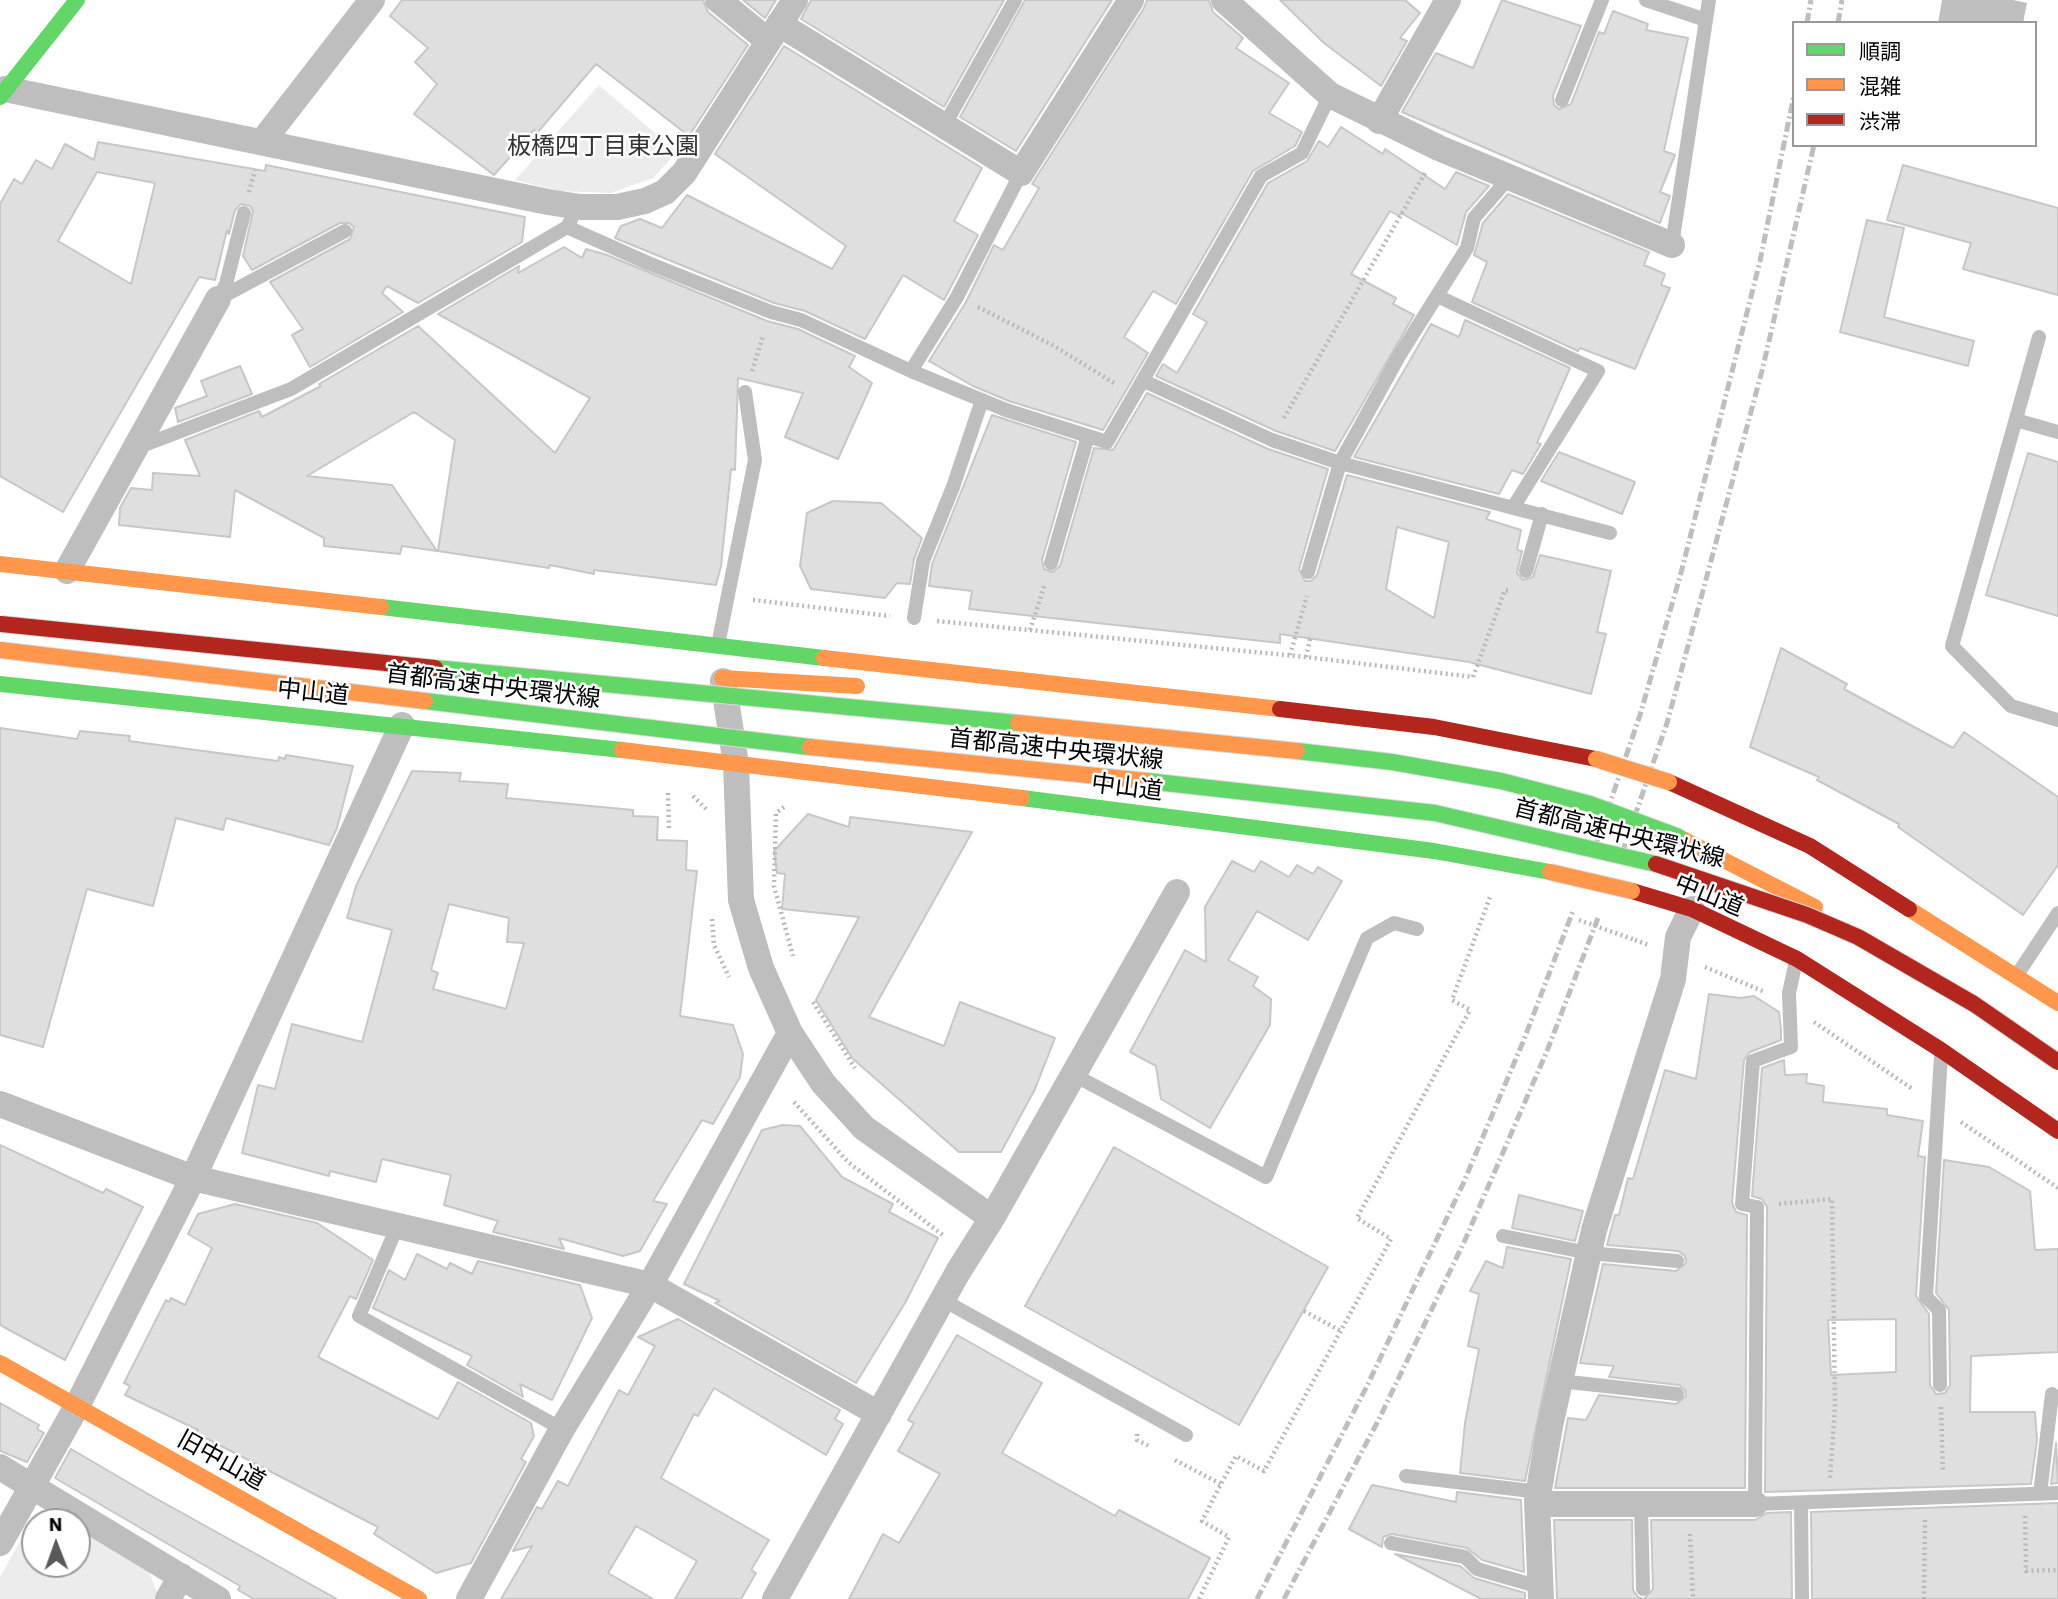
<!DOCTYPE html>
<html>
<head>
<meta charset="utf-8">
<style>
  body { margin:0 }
  #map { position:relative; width:2058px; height:1599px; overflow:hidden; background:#fff; font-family:"IBM Plex Sans","Noto Sans JP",sans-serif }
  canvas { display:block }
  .legend { position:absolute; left:1792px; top:21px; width:245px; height:126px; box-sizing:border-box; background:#fff; border:2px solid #999; margin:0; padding:9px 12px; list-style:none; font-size:21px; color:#000 }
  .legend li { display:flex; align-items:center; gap:14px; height:35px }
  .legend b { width:35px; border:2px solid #999 }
  .north { position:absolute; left:21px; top:1508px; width:70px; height:70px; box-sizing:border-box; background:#fff; border:2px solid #999; border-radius:50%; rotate:359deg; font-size:19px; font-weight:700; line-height:28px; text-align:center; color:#000 }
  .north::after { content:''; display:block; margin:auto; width:24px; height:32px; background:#595959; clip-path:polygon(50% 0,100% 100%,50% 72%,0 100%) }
</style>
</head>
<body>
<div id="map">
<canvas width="2058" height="1599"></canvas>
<ul class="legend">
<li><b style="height:9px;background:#63d668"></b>順調</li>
<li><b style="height:9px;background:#ff974d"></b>混雑</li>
<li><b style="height:9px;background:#b3261e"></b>渋滞</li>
</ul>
<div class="north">N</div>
</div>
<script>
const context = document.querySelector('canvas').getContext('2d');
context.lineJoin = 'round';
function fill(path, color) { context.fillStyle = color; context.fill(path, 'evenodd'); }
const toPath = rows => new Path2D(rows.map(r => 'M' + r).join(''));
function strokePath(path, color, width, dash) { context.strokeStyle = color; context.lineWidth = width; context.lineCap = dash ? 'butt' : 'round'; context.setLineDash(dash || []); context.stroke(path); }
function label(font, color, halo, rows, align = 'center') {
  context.font = font + ' "IBM Plex Sans","Noto Sans JP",sans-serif'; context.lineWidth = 5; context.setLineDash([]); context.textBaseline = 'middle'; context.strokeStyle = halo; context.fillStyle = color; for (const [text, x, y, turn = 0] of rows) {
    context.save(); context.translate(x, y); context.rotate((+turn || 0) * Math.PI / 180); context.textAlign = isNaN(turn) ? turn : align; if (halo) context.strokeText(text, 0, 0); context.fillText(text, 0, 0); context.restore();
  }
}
fill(toPath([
  [599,85,677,152,653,178,611,193,561,191,515,180],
  [54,1514,68,1522,35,1522,35,1564,77,1564,77,1527,148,1569,157,1593,154,1599,0,1599,0,1577,34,1516]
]), '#ececec');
fill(toPath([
  [1942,0,2013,0,2027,3,2023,23,1938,23]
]), '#bfbfbf');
const building = toPath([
  [402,0,703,0,708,12,748,45,689,136,596,64,537,133,534,130,494,175,414,114,437,84,415,62,428,48,390,16,402,0],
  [743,0,776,0,765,18,743,0],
  [811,0,1004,0,944,107,801,19,811,0],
  [1025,0,1112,0,1016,151,960,117,1025,0],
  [1147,0,1209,0,1213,12,1243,38,1236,48,1289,83,1269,113,1302,132,1295,146,1253,171,1176,304,1153,291,1124,337,1148,353,1103,430,1009,401,973,386,929,361,966,302,994,245,1003,250,1039,188,1032,184,1144,8,1147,0],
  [1280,0,1405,0,1420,13,1400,38,1407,41,1381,86,1324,43,1280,0],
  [1502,0,1581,26,1553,96,1554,105,1559,109,1571,104,1599,32,1604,34,1613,11,1648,24,1646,30,1688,38,1664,151,1675,155,1660,192,1670,196,1660,223,1402,112,1436,53,1473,68,1502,0],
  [784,46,982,168,954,221,978,235,944,300,903,275,865,339,805,311,774,303,615,238,621,226,640,219,662,228,687,195,832,269,846,246,715,154,784,46],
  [1341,127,1383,154,1385,149,1445,189,1456,172,1489,186,1466,212,1457,245,1401,213,1399,216,1390,211,1351,274,1396,298,1393,304,1414,315,1335,451,1276,431,1156,376,1163,364,1177,373,1207,322,1193,314,1268,183,1307,161,1319,141,1328,147,1341,127],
  [98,142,265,171,266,165,525,217,522,242,418,303,387,286,382,293,403,312,310,367,292,335,303,329,270,282,350,239,354,227,349,223,340,223,252,270,243,256,253,211,250,206,241,204,235,210,229,234,227,230,215,280,199,277,63,512,0,476,0,204,14,179,22,184,36,160,52,169,65,144,94,160,98,142],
  [97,172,155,183,131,284,58,241,97,172],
  [1903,165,2058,208,2058,295,1963,269,1971,243,1887,220,1903,165],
  [1508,194,1649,252,1644,265,1665,274,1661,285,1670,288,1635,369,1580,348,1578,351,1472,302,1487,262,1474,255,1483,223,1508,194],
  [1867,220,1904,228,1884,317,1974,341,1968,366,1840,332,1867,220],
  [564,247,582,258,586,249,607,255,767,321,798,329,855,356,849,367,872,383,838,459,785,437,803,393,738,378,735,470,731,469,721,566,716,585,594,570,594,574,550,565,549,568,438,551,455,440,414,412,307,476,392,485,437,551,402,546,400,554,324,546,324,538,235,490,230,537,119,525,120,508,131,488,152,490,153,473,200,476,185,440,259,411,262,417,321,386,319,384,418,326,555,453,590,398,438,314,519,266,518,273,564,247],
  [1465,320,1570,368,1537,443,1541,444,1523,474,1512,470,1499,494,1354,457,1431,324,1459,337,1465,320],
  [240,366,252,394,178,422,175,408,207,396,201,381,240,366],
  [1147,393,1268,449,1328,469,1299,569,1305,581,1311,581,1317,575,1347,475,1490,512,1486,519,1521,530,1517,550,1522,551,1517,573,1523,580,1533,577,1540,555,1611,571,1597,632,1606,634,1591,694,1469,662,1280,634,1280,643,969,609,972,591,929,586,932,564,992,415,1076,442,1042,560,1044,569,1053,572,1060,566,1094,448,1113,450,1147,393],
  [1397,527,1449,542,1434,618,1386,589,1397,527],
  [1559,452,1635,482,1622,514,1541,481,1559,452],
  [2028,453,2058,462,2058,616,1986,595,2028,453],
  [833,501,881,503,922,538,914,559,910,584,897,583,885,598,811,589,800,566,807,513,833,501],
  [1781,648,1847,684,1844,689,1953,748,1964,732,2058,797,2058,865,2023,915,1898,827,1899,824,1817,780,1819,777,1750,747,1781,648],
  [0,728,77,739,80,731,130,736,129,741,278,761,279,757,285,759,286,755,353,766,337,828,329,845,226,818,223,830,176,818,153,906,87,889,43,1047,0,1035,0,728],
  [412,771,461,773,459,781,508,784,506,798,633,810,633,816,658,817,657,840,687,841,686,870,697,871,680,1016,733,1025,743,1054,740,1077,713,1124,702,1120,653,1201,667,1204,640,1251,623,1256,559,1238,564,1249,493,1232,498,1221,444,1205,451,1175,382,1159,376,1182,330,1171,329,1176,242,1153,258,1085,275,1089,292,1024,362,1042,392,930,347,918,356,886,412,771],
  [449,904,509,918,507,942,524,943,506,1009,433,989,438,973,431,970,449,904],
  [808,814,849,827,850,817,972,832,869,1017,944,1046,960,1002,1055,1038,1035,1089,1001,1152,959,1152,852,1058,816,1000,859,917,782,909,785,874,777,873,774,851,808,814],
  [1232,861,1254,872,1261,861,1289,877,1297,865,1313,874,1318,867,1342,881,1308,940,1257,911,1228,960,1258,977,1253,986,1271,999,1270,1025,1210,1128,1161,1099,1156,1066,1130,1052,1185,950,1206,962,1205,907,1232,861],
  [1709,994,1740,998,1754,996,1779,1012,1781,1029,1781,1040,1750,1052,1744,1060,1732,1203,1736,1212,1747,1215,1745,1488,1555,1488,1568,1418,1586,1420,1599,1395,1676,1404,1686,1396,1685,1390,1679,1385,1609,1377,1614,1366,1580,1363,1603,1264,1676,1271,1686,1263,1685,1256,1678,1251,1607,1245,1615,1215,1619,1215,1628,1178,1633,1179,1665,1070,1696,1079,1709,994],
  [1784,1060,1785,1075,1807,1074,1806,1083,1824,1086,1823,1102,1887,1109,1887,1115,1923,1121,1918,1156,1925,1157,1916,1296,1929,1314,1930,1385,1936,1394,1945,1393,1950,1385,1949,1310,1936,1293,1944,1160,1989,1167,2030,1191,2035,1250,2058,1249,2058,1352,1971,1356,1970,1412,2035,1412,2037,1440,2031,1484,1765,1492,1767,1207,1762,1199,1752,1196,1762,1068,1784,1060],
  [1896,1319,1896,1372,1831,1375,1828,1320,1896,1319],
  [783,1125,800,1126,842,1177,893,1204,889,1212,938,1238,905,1303,856,1383,715,1303,720,1301,684,1284,762,1130,783,1125],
  [0,1145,103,1193,106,1189,143,1207,65,1360,0,1325,0,1145],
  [1114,1147,1328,1267,1239,1425,1025,1306,1114,1147],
  [1519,1195,1583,1211,1575,1241,1512,1228,1519,1195],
  [235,1204,317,1223,373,1260,356,1299,350,1296,318,1357,438,1419,458,1382,531,1423,534,1436,521,1459,526,1462,471,1563,436,1573,374,1534,378,1527,196,1433,198,1430,125,1395,130,1386,124,1383,166,1300,169,1302,171,1298,185,1305,212,1248,188,1234,198,1214,235,1204],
  [1507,1247,1571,1259,1525,1481,1460,1473,1465,1423,1479,1349,1468,1346,1479,1294,1470,1291,1486,1261,1503,1268,1507,1247],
  [417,1254,447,1269,450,1263,472,1274,478,1261,580,1285,592,1318,552,1400,520,1384,523,1397,467,1365,472,1356,373,1308,389,1270,405,1280,417,1254],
  [678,1319,840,1410,835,1419,843,1424,826,1455,714,1388,698,1416,694,1414,661,1478,769,1540,751,1570,756,1573,741,1599,675,1599,697,1561,636,1526,608,1573,653,1599,501,1599,532,1546,513,1551,537,1507,542,1509,558,1481,568,1486,619,1390,628,1395,655,1346,638,1337,678,1319],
  [957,1335,1042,1383,1002,1453,1115,1516,1119,1510,1210,1558,1188,1599,849,1599,883,1534,899,1543,940,1474,898,1451,914,1423,908,1420,957,1335],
  [0,1403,39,1425,37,1429,44,1433,27,1462,0,1451,0,1403],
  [2056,1443,2058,1483,2051,1484,2056,1443],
  [71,1449,148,1494,337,1599,254,1599,238,1590,240,1586,55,1478,71,1449],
  [1372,1485,1456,1502,1457,1492,1521,1500,1524,1572,1482,1560,1467,1548,1392,1534,1383,1537,1382,1547,1349,1529,1372,1485],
  [2058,1503,2058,1599,1812,1599,1811,1512,2058,1503],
  [1791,1512,1792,1599,1557,1599,1554,1520,1632,1520,1633,1590,1638,1597,1644,1599,1653,1589,1651,1520,1755,1520,1767,1513,1791,1512],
  [1395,1554,1460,1566,1474,1578,1525,1593,1525,1599,1481,1599,1395,1554]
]);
fill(building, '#dfdfdf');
strokePath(building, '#c7c7c7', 2);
strokePath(toPath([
  [249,192,255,170],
  [978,307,1054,346,1114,383],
  [752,371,763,336],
  [1284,418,1425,173],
  [753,600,890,616],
  [937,621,1306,657,1473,677,1505,590,1511,591],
  [1030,630,1045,584],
  [1290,655,1307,596],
  [1306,657,1310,639],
  [668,793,669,830],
  [693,796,706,809],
  [784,807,776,813,774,886,793,956],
  [712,919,714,945,729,977],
  [1635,940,1648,945],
  [1705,967,1765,992],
  [813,1002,855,1068],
  [1814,1022,1914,1090],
  [794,1102,848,1162,944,1236],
  [1961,1122,2058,1188],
  [1779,1204,1832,1199,1835,1407,1830,1479],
  [1304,1311,1341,1331],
  [1941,1407,1943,1472],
  [1137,1434,1137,1440,1149,1446],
  [1175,1460,1221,1484],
  [2025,1516,2026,1571,2058,1570],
  [1690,1534,1693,1599],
  [1199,1599,1229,1537,1202,1521,1221,1484,1236,1456,1264,1471,1391,1239,1357,1218,1470,1010,1452,1000,1490,897],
  [1924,1599,1925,1520]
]), '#b9b9b9', 4.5, [2, 3.5]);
strokePath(toPath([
  [1646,0,1706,20],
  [1562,100,1602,0],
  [944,126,1015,0],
  [567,227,648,263,771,312,801,320,911,371,1006,410,1107,442,1261,176,1302,153,1330,95],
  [1672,245,1709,0],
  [1437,296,1598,371,1514,506],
  [219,298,226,284,244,213],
  [218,299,345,231],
  [2039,337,1952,646,2011,706,2058,720],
  [911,371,957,297,1021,173],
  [1144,381,1272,440,1340,463,1399,356,1467,248,1474,218,1508,179],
  [2016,420,2058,432],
  [139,447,291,389,567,227,571,220],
  [1051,563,1088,436],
  [1526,571,1542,514],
  [1308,572,1340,463,1610,533],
  [914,618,923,561,953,487,982,400],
  [718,645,755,460,745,392],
  [1796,961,1789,993,1791,1047,1753,1061,1742,1204,1757,1207,1755,1504,2058,1493],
  [2017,975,2058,913],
  [1074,1075,1266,1177,1367,938,1394,923,1417,929],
  [397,1227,359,1316,562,1429],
  [1503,1236,1589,1253,1677,1261],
  [943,1300,1186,1435],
  [1560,1381,1677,1394],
  [1940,1385,1939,1310,1926,1297,1941,1056],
  [1406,1476,1531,1491,1537,1501],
  [2040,1494,2052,1394],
  [1801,1503,1802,1599],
  [1641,1505,1643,1589],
  [1391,1543,1465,1557,1477,1569,1540,1587]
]), '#bebebe', 14);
strokePath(toPath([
  [718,0,767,40],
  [1224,0,1330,95,1439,148,1672,245],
  [779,24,1021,173,1131,0],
  [5,89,548,202,580,207,617,207,645,201,665,192,684,173,795,0],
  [1379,121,1448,0],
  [262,142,372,0],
  [67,571,218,299],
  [723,681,736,764,741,900,761,968,790,1033,823,1083,864,1128,992,1218,958,1272,775,1599],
  [0,1104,193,1178,650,1285,879,1414],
  [992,1218,1177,892],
  [0,1467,218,1599],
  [1537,1501,1552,1504,1755,1504],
  [0,1543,77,1406,193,1178,402,725],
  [168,1599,181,1576],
  [469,1599,562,1429,650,1285,790,1033],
  [1541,1599,1537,1501,1550,1426,1594,1230,1673,979,1678,937,1692,909]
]), '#bebebe', 26);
strokePath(toPath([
  [0,97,77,0],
  [381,607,824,658],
  [0,684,622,750],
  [1022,798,1434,851,1550,872]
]), '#63d668', 16);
strokePath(toPath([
  [0,564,381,607],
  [824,658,1280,709],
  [722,678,857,686],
  [622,750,1022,798],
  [1679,837,1815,907],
  [1909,909,2058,1003],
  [0,1363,419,1599]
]), '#ff974d', 16);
strokePath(toPath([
  [1280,709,1434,727,1596,759],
  [1669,782,1810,846,1909,909],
  [1632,891,1692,909,1797,959,1941,1050,2058,1131]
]), '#b3261e', 16);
strokePath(toPath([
  [1807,23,1811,0],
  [1838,23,1842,0],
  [1595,847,1640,715,1681,573,1760,261,1794,95],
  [1622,853,1667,723,1697,613,1763,367,1814,145],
  [1257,1599,1367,1386,1463,1184,1523,1042,1573,911],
  [1284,1599,1379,1419,1465,1240,1547,1051,1598,918]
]), '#bebebe', 5, [10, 3.5, 2, 3.5]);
const fastBridge = toPath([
  [435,668,1018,723],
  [425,701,810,747],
  [1297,751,1392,762,1501,781,1590,804,1679,837],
  [1147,781,1435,813,1656,864]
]);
const slowBridge = toPath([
  [0,650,425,701],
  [1018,723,1297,751],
  [810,747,1147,781],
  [1596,759,1669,782],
  [1550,872,1632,891]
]);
const jamBridge = toPath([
  [1,624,435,668],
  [1656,864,1807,915,1858,937,1974,1004,2058,1062]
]);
strokePath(fastBridge, '#dbdbdb', 18, []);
strokePath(slowBridge, '#dbdbdb', 18, []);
strokePath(jamBridge, '#dbdbdb', 18, []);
strokePath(toPath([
  [1579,920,1635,940]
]), '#b9b9b9', 4.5, [2, 3.5]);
strokePath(fastBridge, '#63d668', 16);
strokePath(slowBridge, '#ff974d', 16);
strokePath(jamBridge, '#b3261e', 16);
label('24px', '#333', '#fff', [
  ["板橋四丁目東公園",603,147]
]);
label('24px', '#000', '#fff', [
  ["首都高速中央環状線",493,687,7],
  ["中山道",313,693,6],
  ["首都高速中央環状線",1056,750,6],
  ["中山道",1127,788,7],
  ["首都高速中央環状線",1619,834,14],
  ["中山道",1709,896,22],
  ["旧中山道",221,1461,29]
]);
</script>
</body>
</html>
